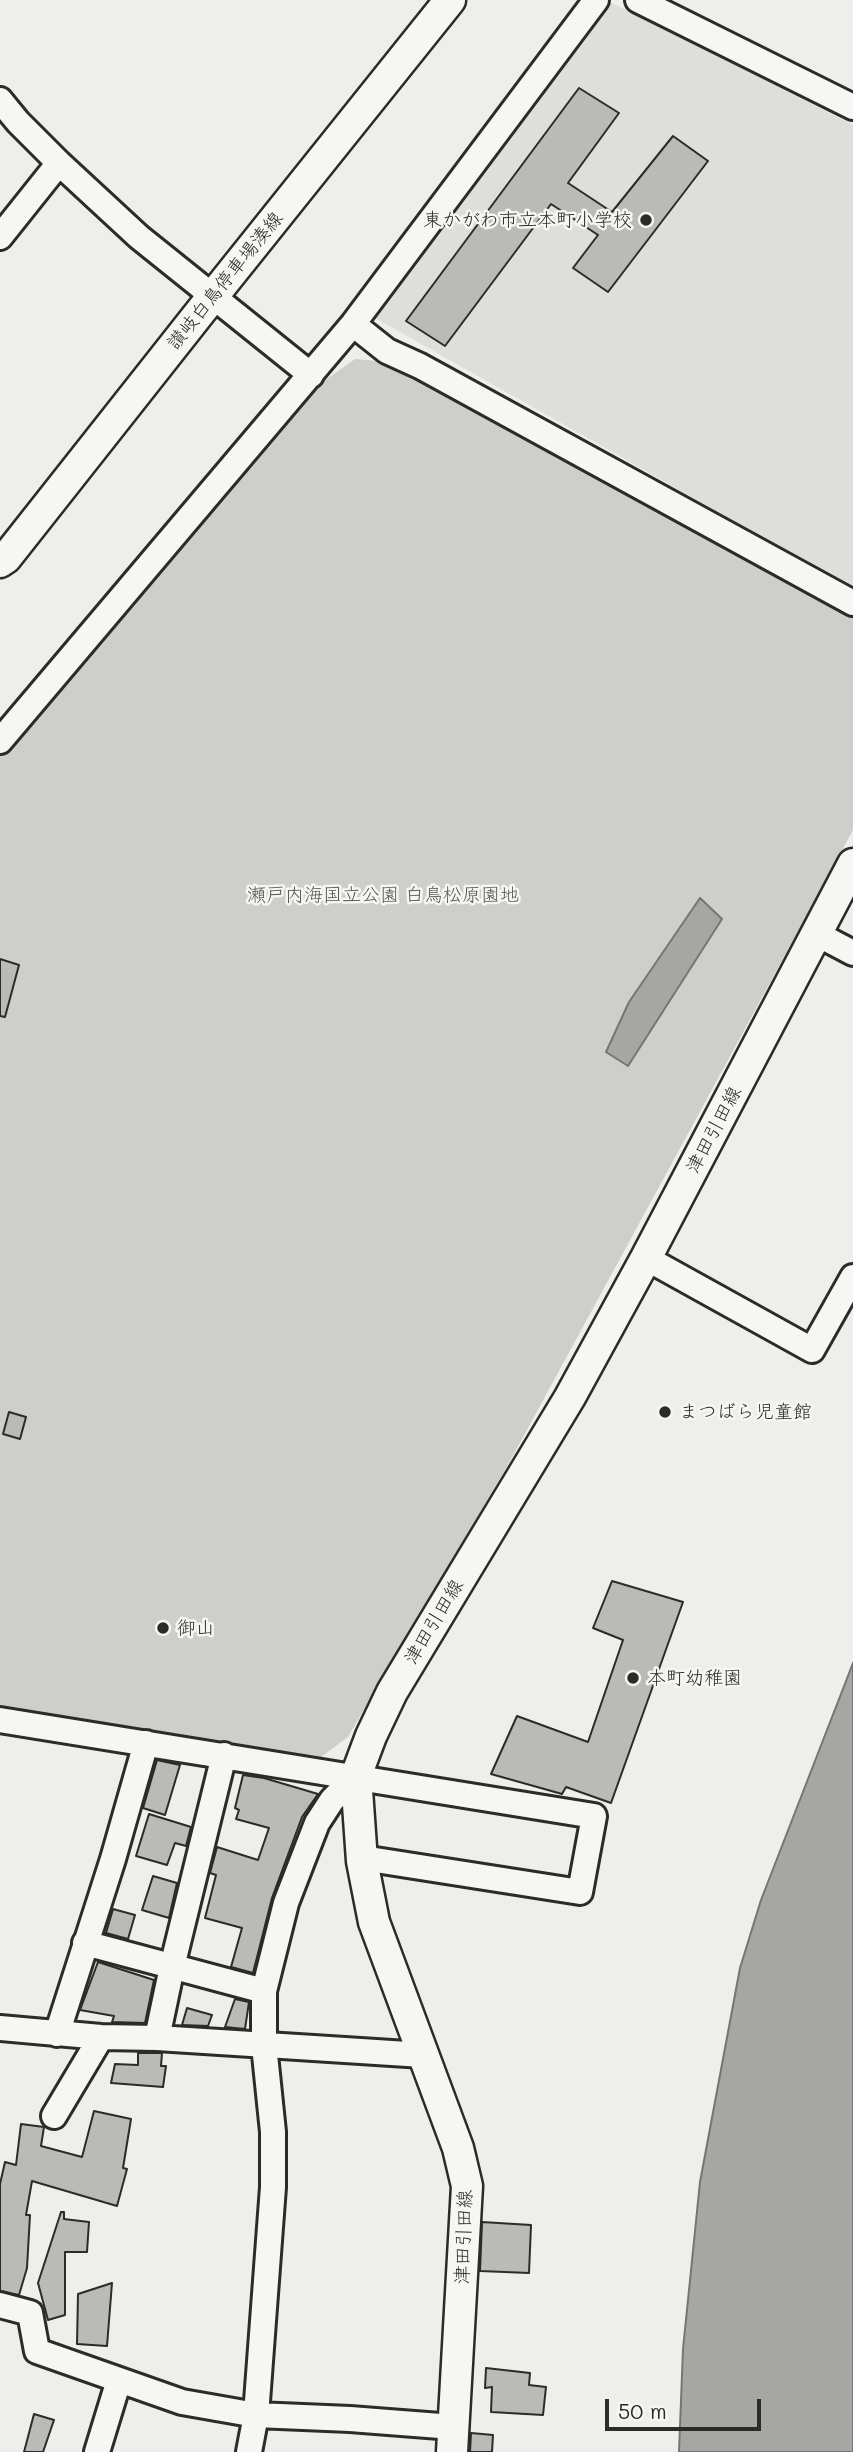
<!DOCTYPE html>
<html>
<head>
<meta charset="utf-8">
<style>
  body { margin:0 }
  #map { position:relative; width:853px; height:2452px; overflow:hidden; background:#eeeeea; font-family:Mali,sans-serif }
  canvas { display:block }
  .scale { position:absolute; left:605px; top:2399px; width:156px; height:32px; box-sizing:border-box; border:4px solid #2b2b2b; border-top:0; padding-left:9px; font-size:21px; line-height:24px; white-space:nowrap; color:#2b2b2b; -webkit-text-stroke:5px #f6f6f2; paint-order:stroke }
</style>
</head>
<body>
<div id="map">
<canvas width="853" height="2452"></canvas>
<div class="scale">50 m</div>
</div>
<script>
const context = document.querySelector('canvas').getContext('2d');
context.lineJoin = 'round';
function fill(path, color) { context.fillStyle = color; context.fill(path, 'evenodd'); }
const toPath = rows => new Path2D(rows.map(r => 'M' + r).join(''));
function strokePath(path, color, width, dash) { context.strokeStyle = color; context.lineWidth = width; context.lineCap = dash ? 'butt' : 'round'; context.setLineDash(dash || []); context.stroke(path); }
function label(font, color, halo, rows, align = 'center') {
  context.font = font + ' Mali,"Klee One",sans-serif'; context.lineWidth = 5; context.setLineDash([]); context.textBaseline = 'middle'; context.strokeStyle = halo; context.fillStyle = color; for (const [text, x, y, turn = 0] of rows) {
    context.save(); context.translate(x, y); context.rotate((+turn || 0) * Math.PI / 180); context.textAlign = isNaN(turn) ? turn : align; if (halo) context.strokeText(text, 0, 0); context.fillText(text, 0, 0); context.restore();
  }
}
fill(toPath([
  [606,0,853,125,853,588,368,314]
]), '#dededb');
fill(toPath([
  [355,359,390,362,853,613,853,830,510,1461,348,1737,317,1760,201,1739,0,1709,0,752,307,393]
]), '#cececa');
const water = toPath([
  [700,898,722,919,628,1066,606,1052,629,1002,700,898],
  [853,1663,853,2452,679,2452,683,2349,700,2182,740,1968,761,1900,853,1663]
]);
fill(water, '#a6a6a3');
strokePath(water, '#757573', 2);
const building = toPath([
  [579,88,619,113,568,183,612,212,673,136,708,161,608,292,573,268,598,235,551,204,445,346,406,321,579,88],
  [0,959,19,965,5,1017,0,1016,0,959],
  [9,1412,26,1417,20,1439,3,1434,9,1412],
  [612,1581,683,1602,611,1803,566,1787,562,1794,491,1774,517,1716,588,1742,623,1640,593,1628,612,1581],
  [157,1760,180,1765,165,1815,143,1808,157,1760],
  [243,1775,264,1778,318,1794,302,1817,272,1898,253,1973,231,1967,242,1928,205,1918,216,1875,210,1873,217,1847,258,1860,269,1828,236,1819,239,1810,235,1808,243,1775],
  [149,1814,191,1827,186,1846,175,1843,167,1865,136,1856,149,1814],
  [153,1876,177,1883,169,1918,142,1910,153,1876],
  [113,1909,135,1915,128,1939,106,1933,113,1909],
  [98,1962,154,1980,145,2023,112,2022,114,2016,80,2010,98,1962],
  [235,1999,249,2002,245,2029,225,2027,235,1999],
  [187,2008,212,2015,208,2026,182,2025,187,2008],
  [138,2053,162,2053,161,2066,166,2066,163,2087,111,2083,115,2064,138,2065,138,2053],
  [94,2111,131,2119,123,2168,127,2169,117,2206,32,2181,26,2215,30,2215,27,2268,19,2295,0,2291,0,2184,5,2162,16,2165,21,2124,44,2127,41,2146,82,2157,94,2111],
  [61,2212,64,2212,64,2219,89,2222,87,2252,65,2252,65,2315,48,2320,38,2283,61,2212],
  [482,2222,531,2225,529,2273,480,2271,482,2222],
  [112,2283,107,2346,77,2344,78,2294,112,2283],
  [486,2368,530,2373,529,2385,546,2387,543,2415,491,2412,492,2387,485,2388,486,2368],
  [34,2414,54,2420,43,2452,24,2452,34,2414],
  [471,2433,493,2435,492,2452,470,2452,471,2433]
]);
fill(building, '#babab7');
strokePath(building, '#2b2b2b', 2);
const minor = toPath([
  [638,0,853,107],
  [0,100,18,122,59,163,139,237,311,375],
  [0,237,59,163],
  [353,324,387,351,420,366,853,603],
  [0,741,353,324,596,0],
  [817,934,853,953],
  [646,1258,812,1350,853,1277],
  [0,1720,594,1816,580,1892,369,1859,362,1861],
  [85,1943,264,1991],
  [0,2028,101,2037,157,2038,423,2055],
  [57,2034,113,1859,146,1743],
  [157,2038,172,1967,224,1755],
  [54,2116,101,2037],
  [0,2305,30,2313,37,2351,182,2402,256,2415,350,2419,453,2427],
  [97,2452,119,2380],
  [249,2452,256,2415,273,2187,273,2132,264,2045,264,1991,286,1903,317,1823,332,1800,356,1776]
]);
const major = toPath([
  [0,562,6,558,201,311,450,0],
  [452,2452,467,2186,458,2148,374,1922,362,1861,356,1776,371,1736,392,1692,570,1397,646,1258,853,864]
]);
strokePath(minor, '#2b2b2b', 30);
strokePath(major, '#2b2b2b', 35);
strokePath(minor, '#f6f6f2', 24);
strokePath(major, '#f6f6f2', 30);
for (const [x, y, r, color] of [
  [646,220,7,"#2b2b2b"],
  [665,1412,7,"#2b2b2b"],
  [163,1628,7,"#2b2b2b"],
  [633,1678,7,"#2b2b2b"]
]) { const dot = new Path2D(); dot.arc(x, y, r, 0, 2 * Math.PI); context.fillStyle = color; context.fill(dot); strokePath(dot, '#f6f6f2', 2.5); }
label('19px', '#2b2b2b', '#f6f6f2', [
  ["東かがわ市立本町小学校",632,220,"right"],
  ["まつばら児童館",679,1412],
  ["御山",177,1628],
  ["本町幼稚園",647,1678]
], 'left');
label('19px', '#2b2b2b', '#f6f6f2', [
  ["讃岐白鳥停車場湊線",225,281,-51],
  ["津田引田線",714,1130,-62],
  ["津田引田線",434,1622,-59],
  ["津田引田線",464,2237,-88]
]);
label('19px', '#545453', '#f6f6f2', [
  ["瀬戸内海国立公園 白鳥松原園地",383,895]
]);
</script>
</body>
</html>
